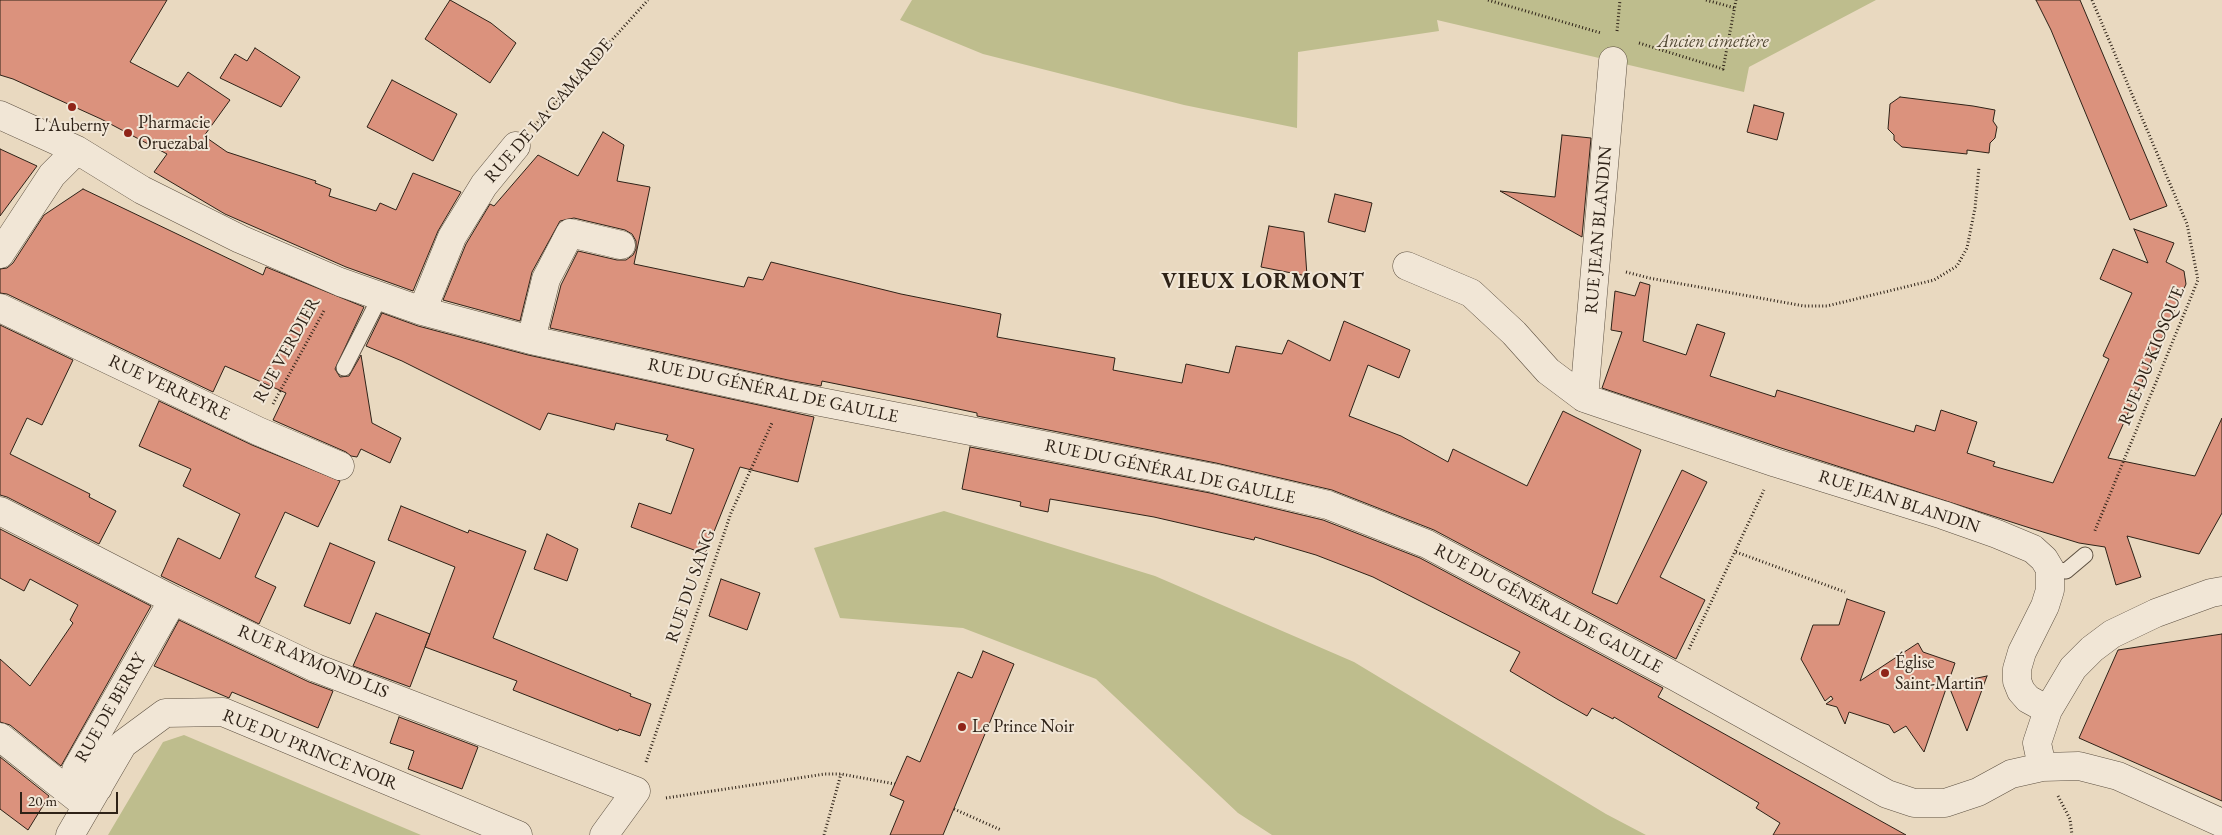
<!DOCTYPE html>
<html>
<head>
<meta charset="utf-8">
<style>
  body { margin:0 }
  #map { position:relative; width:2222px; height:835px; overflow:hidden; background:#e9d9c0; font-family:"EB Garamond",serif }
  canvas { display:block }
  .scale { position:absolute; left:20px; top:792px; width:98px; height:22px; box-sizing:border-box; border:2px solid #2e2217; border-top:0; padding-left:6px; font-size:15px; line-height:18px; white-space:nowrap; color:#2e2217; -webkit-text-stroke:4px #f1e6d6; paint-order:stroke }
</style>
</head>
<body>
<div id="map">
<canvas width="2222" height="835"></canvas>
<div class="scale">20 m</div>
</div>
<script>
const context = document.querySelector('canvas').getContext('2d');
context.lineJoin = 'round';
function fill(path, color) { context.fillStyle = color; context.fill(path, 'evenodd'); }
const toPath = rows => new Path2D(rows.map(r => 'M' + r).join(''));
function strokePath(path, color, width, dash) { context.strokeStyle = color; context.lineWidth = width; context.lineCap = dash ? 'butt' : 'round'; context.setLineDash(dash || []); context.stroke(path); }
function label(font, color, halo, rows, align = 'center') {
  context.font = font + ' "EB Garamond",serif'; context.lineWidth = 4; context.setLineDash([]); context.textBaseline = 'middle'; context.strokeStyle = halo; context.fillStyle = color; for (const [text, x, y, turn = 0] of rows) {
    context.save(); context.translate(x, y); context.rotate((+turn || 0) * Math.PI / 180); context.textAlign = isNaN(turn) ? turn : align; if (halo) context.strokeText(text, 0, 0); context.fillText(text, 0, 0); context.restore();
  }
}
fill(toPath([
  [912,0,1876,0,1749,67,1744,92,1437,20,1439,31,1298,52,1297,128,1184,105,983,54,900,20],
  [944,511,1155,576,1354,662,1606,814,1646,835,1272,835,1238,813,1096,679,963,628,840,618,814,548],
  [184,735,421,835,108,835,163,742]
]), '#bebd8d');
const building = toPath([
  [0,0,167,0,130,62,178,87,188,72,230,100,204,136,227,152,316,181,315,183,331,189,329,196,376,211,380,203,396,210,413,173,461,192,438,231,413,291,346,267,225,214,154,172,167,154,101,119,13,79,0,75,0,0],
  [450,0,491,23,516,43,490,83,425,39,450,0],
  [2036,0,2080,0,2167,206,2130,220,2051,30,2036,0],
  [255,48,300,77,281,107,220,78,235,54,247,61,255,48],
  [392,80,457,114,433,161,367,127,392,80],
  [1900,97,1973,106,1995,110,1993,121,1997,127,1995,138,1990,143,1989,153,1967,150,1967,154,1902,147,1894,140,1894,135,1888,129,1890,104,1900,97],
  [1754,105,1784,113,1777,140,1747,132,1754,105],
  [603,132,624,145,617,181,650,187,634,264,744,287,748,277,763,280,771,262,901,294,1001,314,997,337,1115,358,1113,370,1182,383,1186,364,1229,373,1236,346,1282,354,1288,340,1330,361,1344,321,1410,350,1399,378,1368,365,1349,416,1401,436,1448,462,1453,449,1527,486,1563,411,1641,450,1592,593,1617,604,1682,470,1707,482,1660,577,1705,600,1676,659,1434,530,1332,490,1216,463,977,416,977,413,916,400,822,381,821,386,788,380,550,328,561,285,578,251,617,260,626,260,633,255,636,249,636,241,632,234,625,230,574,218,560,221,532,272,520,321,443,300,466,244,490,204,494,206,538,155,578,176,603,132],
  [1562,135,1591,138,1582,237,1500,191,1555,197,1562,135],
  [0,149,37,166,0,216,0,149],
  [83,189,263,275,266,267,364,307,335,369,340,377,349,376,361,355,372,423,401,438,390,463,361,449,357,457,351,456,346,452,273,420,286,393,250,377,225,366,213,392,7,294,0,293,0,269,7,268,13,263,44,215,83,189],
  [1335,194,1372,203,1365,232,1328,222,1335,194],
  [1269,226,1304,232,1307,276,1261,267,1269,226],
  [2134,229,2174,243,2166,262,2184,271,2186,284,2108,458,2195,476,2222,418,2222,513,2199,554,2127,536,2141,577,2116,585,2105,547,2079,543,2030,528,1781,448,1602,388,1622,332,1611,330,1615,291,1635,296,1640,282,1650,285,1643,341,1686,355,1697,324,1725,333,1710,376,1775,397,1777,390,1914,432,1916,425,1935,431,1941,410,1977,422,1967,453,1995,462,1993,466,2053,483,2109,359,2103,356,2132,293,2100,279,2113,249,2148,263,2134,229],
  [382,313,418,326,528,355,814,417,798,482,740,467,705,554,631,527,639,503,671,514,694,449,666,440,668,435,641,429,616,423,614,430,548,413,540,430,402,361,366,346,382,313],
  [0,325,73,360,42,425,27,418,10,454,90,494,89,497,116,511,99,544,7,497,0,495,0,325],
  [159,401,252,445,340,481,318,527,285,512,255,577,276,587,259,624,161,576,178,538,220,559,240,514,183,486,191,469,139,446,159,401],
  [970,447,1210,493,1323,520,1420,558,1663,688,1658,697,1906,835,1773,835,1780,823,1756,808,1759,803,1614,717,1613,719,1592,708,1587,716,1557,699,1510,671,1520,652,1373,577,1316,555,1255,537,1254,540,1154,517,1050,499,1048,512,1020,506,1021,502,962,489,970,447],
  [401,506,468,533,469,530,526,551,493,638,631,694,630,696,651,704,640,736,619,729,618,731,513,690,517,681,425,647,455,567,388,540,401,506],
  [0,529,151,606,61,766,10,725,0,722,0,659,30,686,73,623,70,620,78,605,30,579,24,591,0,578,0,529],
  [547,534,578,549,567,581,534,569,547,534],
  [330,543,375,562,350,624,304,606,330,543],
  [721,579,760,593,747,630,709,616,721,579],
  [1847,599,1885,612,1860,681,1918,643,1923,652,1955,663,1924,752,1906,726,1894,733,1889,725,1849,712,1845,724,1837,707,1826,704,1833,699,1831,696,1825,701,1801,659,1813,625,1839,625,1847,599],
  [376,613,430,634,410,687,353,666,376,613],
  [179,620,309,682,333,691,318,728,232,692,229,698,154,666,179,620],
  [2222,634,2222,801,2079,738,2118,650,2222,634],
  [983,651,1014,664,943,835,890,835,904,801,890,795,907,756,920,762,958,672,972,678,983,651],
  [1987,676,1967,731,1948,684,1987,676],
  [399,717,478,747,462,789,408,769,414,751,390,743,399,717],
  [0,757,49,796,28,830,0,809,0,757]
]);
fill(building, '#db927d');
strokePath(building, '#2e2217', 1);
const lane = toPath([
  [344,368,380,297],
  [2050,569,2066,571,2085,555]
]);
const street = toPath([
  [1613,61,1584,398,1776,463,1943,515,1997,534,2033,549,2044,559,2050,569,2050,590,2045,606,2022,652,2017,669,2017,681,2021,691,2028,699,2048,710],
  [0,115,77,150,142,190,240,239,340,282,422,311,531,340,785,395,1213,478,1328,505,1427,544,1676,677,1887,794,1914,803,1945,803,1978,792,2011,774,2042,767,2079,766,2118,776,2222,823],
  [0,254,52,175,77,150],
  [1407,266,1471,293,1514,333,1548,371,1584,398],
  [0,308,258,431,340,466],
  [422,311,452,237,484,185,516,146],
  [531,340,546,279,570,233,621,245],
  [0,511,173,600,316,668,636,791,604,835],
  [0,737,87,806],
  [2042,767,2037,743,2048,710,2073,668,2092,649,2112,634,2156,613,2211,593,2222,591],
  [98,788,76,770,173,600],
  [70,835,123,744,165,713,223,712,518,835]
]);
strokePath(lane, '#5d5041', 17);
strokePath(street, '#5d5041', 29);
strokePath(toPath([
  [1488,0,1601,33],
  [1706,0,1735,8],
  [2092,0,2187,224,2198,280,2094,533],
  [1617,31,1620,0],
  [1639,43,1723,69,1736,0],
  [535,125,648,0],
  [1626,272,1649,278,1804,306,1827,306,1934,280,1957,266,1967,248,1975,208,1979,167],
  [273,404,325,309],
  [1736,552,1845,592],
  [1689,649,1764,490],
  [646,762,731,513,772,423],
  [2058,796,2070,819,2072,835],
  [666,798,825,774,841,774,895,784],
  [954,809,1001,830],
  [824,835,841,774]
]), '#2e2217', 3, [1, 2.5]);
strokePath(lane, '#f1e6d6', 15);
strokePath(street, '#f1e6d6', 28);
for (const [x, y, r, color] of [
  [72,107,5,"#8f2418"],
  [128,133,5,"#8f2418"],
  [1885,673,5,"#8f2418"],
  [962,727,5,"#8f2418"]
]) { const dot = new Path2D(); dot.arc(x, y, r, 0, 2 * Math.PI); context.fillStyle = color; context.fill(dot); strokePath(dot, '#f1e6d6', 2); }
label('italic 18px', '#524934', '#f1e6d6', [
  ["Ancien cimetière",1713,42]
]);
label('18px', '#2e2217', '#f1e6d6', [
  ["RUE DE LA CAMARDE",549,111,-49],
  ["RUE JEAN BLANDIN",1599,230,-85],
  ["RUE VERDIER",287,350,-61],
  ["RUE DU KIOSQUE",2152,356,-68],
  ["RUE VERREYRE",169,388,25],
  ["RUE DU GÉNÉRAL DE GAULLE",773,391,12],
  ["RUE DU GÉNÉRAL DE GAULLE",1170,472,12],
  ["RUE JEAN BLANDIN",1899,502,18],
  ["RUE DU SANG",691,586,-71],
  ["RUE DU GÉNÉRAL DE GAULLE",1548,609,28],
  ["RUE RAYMOND LIS",313,662,23],
  ["RUE DE BERRY",111,708,-60],
  ["RUE DU PRINCE NOIR",310,750,22]
]);
label('18px', '#2e2217', '#f1e6d6', [
  ["Pharmacie",138,123],
  ["Oruezabal",138,144],
  ["L'Auberny",72,126,"center"],
  ["Église",1895,663],
  ["Saint-Martin",1895,684],
  ["Le Prince Noir",972,727]
], 'left');
context.letterSpacing = '1px';
label('bold 22px', '#2e2217', '#f1e6d6', [
  ["VIEUX LORMONT",1263,282]
]);
context.letterSpacing = '0px';
</script>
</body>
</html>
